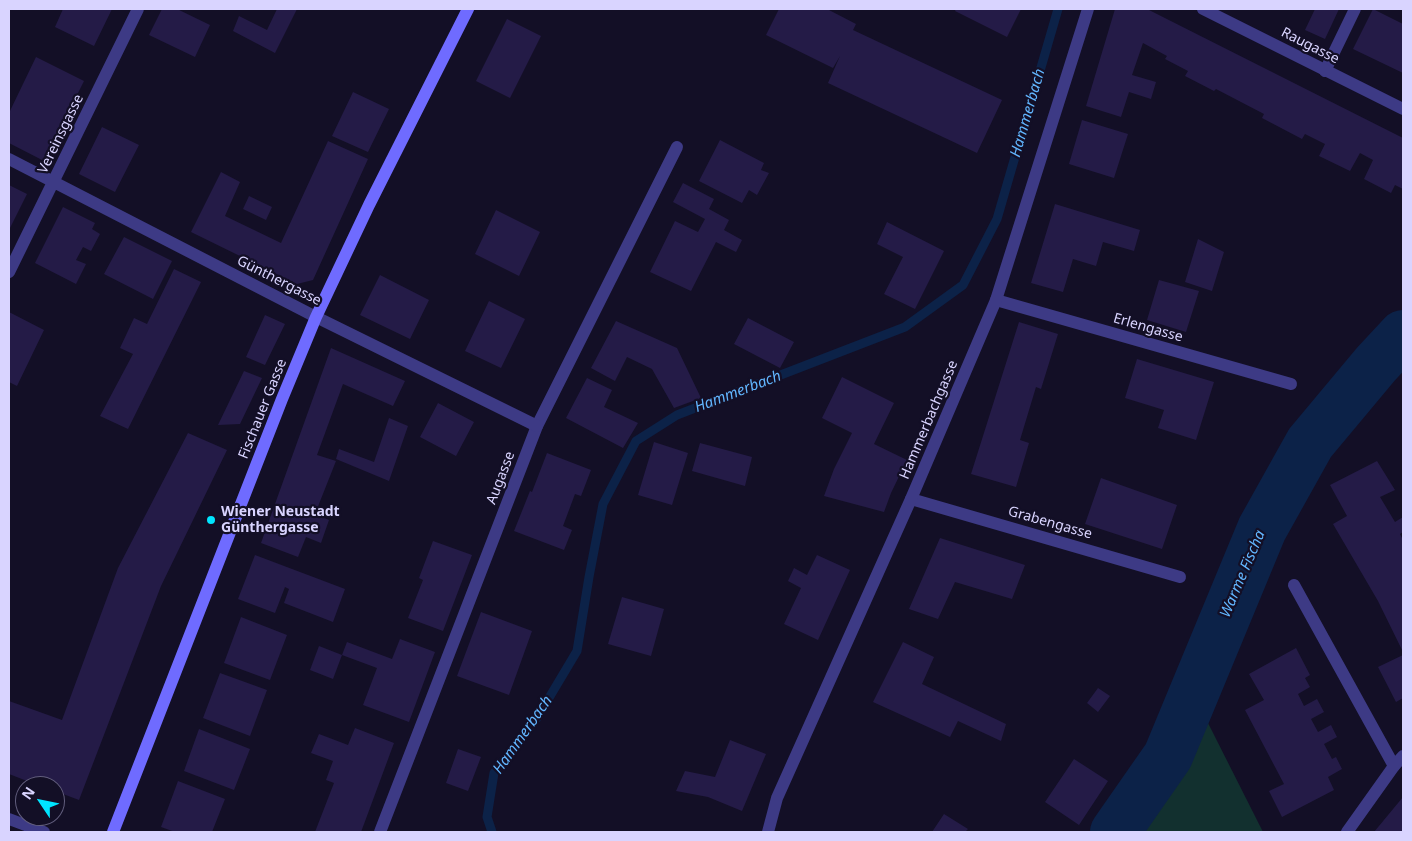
<!DOCTYPE html>
<html>
<head>
<meta charset="utf-8">
<style>
  body { margin:0 }
  #map { position:relative; width:1412px; height:841px; overflow:hidden; background:#130f26; font-family:"Noto Sans",sans-serif }
  canvas { display:block }
  .frame { position:absolute; inset:0; border:10px solid #d9d4ff; pointer-events:none }
  .north { position:absolute; left:15px; top:776px; width:50px; height:50px; box-sizing:border-box; background:#130f26; border:1px solid #625e7d; border-radius:50%; rotate:304deg; font-size:14px; font-weight:700; line-height:20px; text-align:center; color:#d9d4ff }
  .north::after { content:''; display:block; margin:auto; width:18px; height:22px; background:#00e5ff; clip-path:polygon(50% 0,100% 100%,50% 72%,0 100%) }
</style>
</head>
<body>
<div id="map">
<canvas width="1412" height="841"></canvas>
<div class="frame"></div>
<div class="north">N</div>
</div>
<script>
const context = document.querySelector('canvas').getContext('2d');
context.lineJoin = 'round';
function fill(path, color) { context.fillStyle = color; context.fill(path, 'evenodd'); }
const toPath = rows => new Path2D(rows.map(r => 'M' + r).join(''));
function strokePath(path, color, width, dash) { context.strokeStyle = color; context.lineWidth = width; context.lineCap = dash ? 'butt' : 'round'; context.setLineDash(dash || []); context.stroke(path); }
function label(font, color, halo, rows, align = 'center') {
  context.font = font + ' "Noto Sans",sans-serif'; context.lineWidth = 4.5; context.setLineDash([]); context.textBaseline = 'middle'; context.strokeStyle = halo; context.fillStyle = color; for (const [text, x, y, turn = 0] of rows) {
    context.save(); context.translate(x, y); context.rotate((+turn || 0) * Math.PI / 180); context.textAlign = isNaN(turn) ? turn : align; if (halo) context.strokeText(text, 0, 0); context.fillText(text, 0, 0); context.restore();
  }
}
fill(toPath([
  [1208,723,1263,832,1139,832]
]), '#12302f');
strokePath(toPath([
  [492,832,487,817,494,773,537,718,577,651,589,577,603,504,636,441,677,415,905,327,963,285,997,219,1058,9]
]), '#0c2248', 9);
strokePath(toPath([
  [1115,832,1168,756,1262,529,1310,443,1376,364,1403,335]
]), '#0c2248', 50);
fill(toPath([
  [63,9,112,9,94,46,55,27],
  [162,9,177,9,210,25,195,57,149,35],
  [277,9,297,9,275,53,233,31,239,16,267,30],
  [779,9,827,9,856,24,853,30,1002,100,977,153,828,83,840,56,833,68,766,35],
  [956,9,1021,9,1007,37,955,11],
  [1115,9,1147,9,1403,138,1403,189,1395,185,1391,193,1364,179,1373,160,1360,153,1350,171,1319,156,1325,144,1305,134,1302,139,1262,118,1264,114,1216,89,1214,91,1185,76,1188,71,1165,59,1167,56,1143,43,1132,75,1156,82,1151,99,1129,92,1121,117,1086,106],
  [1315,9,1339,9,1325,39,1305,30],
  [1373,9,1403,24,1403,73,1353,49],
  [507,19,541,36,510,98,476,81],
  [36,57,84,81,44,161,9,143,9,113],
  [353,92,389,109,368,152,332,136],
  [1082,120,1128,134,1114,178,1069,164],
  [102,127,139,145,115,192,79,174],
  [720,140,764,163,761,170,769,173,757,195,749,190,742,203,699,181],
  [328,141,368,159,313,280,297,284,191,232,221,172,240,182,225,216,281,243],
  [683,183,714,199,709,209,729,220,724,230,742,240,736,252,716,242,691,291,650,272,675,221,698,232,705,219,673,202],
  [9,185,27,194,9,230],
  [249,196,272,207,266,220,243,209],
  [1055,204,1140,230,1134,251,1103,242,1096,266,1073,259,1063,292,1031,283],
  [63,207,95,223,92,229,100,234,91,251,83,247,76,260,86,264,76,284,35,263],
  [496,210,540,232,519,276,475,254],
  [887,222,944,251,915,309,884,294,903,257,877,244],
  [124,237,172,261,153,299,104,274],
  [1198,239,1224,252,1212,291,1185,282],
  [174,269,201,282,128,429,100,416,133,354,120,348,134,318,147,324],
  [380,275,429,300,410,339,360,315],
  [1159,280,1199,291,1186,332,1147,320],
  [489,301,525,319,501,368,465,351],
  [9,312,44,330,17,386,9,382],
  [265,315,285,324,265,365,246,357],
  [748,318,794,342,780,368,734,344],
  [616,321,677,348,701,398,674,408,652,369,627,357,615,381,591,368],
  [1019,322,1058,334,1041,389,1036,387,1020,440,1029,443,1016,487,971,474],
  [331,348,405,381,393,406,343,384,317,455,336,461,315,514,329,520,321,543,306,537,298,557,261,543],
  [1137,359,1214,382,1196,440,1158,428,1164,410,1125,398],
  [244,371,262,378,240,424,218,425],
  [842,377,894,403,874,444,907,460,891,493,884,512,824,496,834,469,852,433,822,418],
  [587,378,612,390,604,407,638,423,623,448,566,418],
  [438,403,474,422,456,456,420,437],
  [389,418,408,426,389,481,336,459,339,449,374,462],
  [188,433,227,450,161,586,79,800,55,791,55,786,40,786,9,774,9,701,62,720,118,568],
  [654,442,688,453,672,505,638,495],
  [700,443,752,457,745,486,692,471],
  [547,453,591,470,581,496,575,494,563,526,572,530,564,550,514,531,530,491,532,492],
  [1377,461,1395,490,1380,497,1395,522,1403,517,1403,532,1400,534,1403,540,1403,652,1378,601,1333,524,1347,516,1330,485],
  [1101,478,1177,505,1162,549,1085,524],
  [940,538,1025,565,1012,599,955,582,938,619,909,609],
  [433,541,472,555,443,631,408,618,423,580,419,578],
  [255,555,345,589,333,622,284,603,289,589,285,587,275,613,238,599],
  [817,555,850,570,818,640,784,624,801,588,788,581,794,568,807,575],
  [622,597,664,609,651,656,608,644],
  [481,612,532,631,509,695,457,676],
  [241,617,287,635,270,680,224,663],
  [400,639,435,652,409,722,363,705,377,668,342,655,333,679,310,670,319,646,342,655,347,642,392,659],
  [903,642,934,657,922,684,1006,724,1001,741,958,721,950,737,873,702],
  [1296,648,1310,675,1305,678,1310,687,1298,694,1304,706,1317,699,1324,712,1311,719,1318,732,1331,725,1337,737,1324,744,1332,759,1336,757,1342,769,1328,777,1334,790,1282,817,1269,791,1284,784,1245,710,1264,700,1249,674],
  [1403,655,1403,698,1396,702,1378,667],
  [220,673,267,690,250,736,203,718],
  [1098,688,1110,696,1098,712,1087,703],
  [355,728,394,743,364,824,361,832,315,832,334,783,326,780,333,761,311,753,319,734,348,745],
  [199,729,250,749,234,790,184,771],
  [730,740,766,754,742,811,708,797,676,791,685,771,715,777],
  [458,749,481,757,468,791,446,783],
  [1074,759,1108,781,1079,825,1045,802],
  [178,781,225,799,212,832,175,832,161,827],
  [1403,797,1403,832,1374,832],
  [944,814,968,829,965,832,932,832]
]), '#241b47');
strokePath(toPath([
  [1325,71,1355,9],
  [996,300,1291,384],
  [911,499,1180,577],
  [1294,585,1394,766],
  [380,832,537,426,677,147]
]), '#3d3a85', 12);
strokePath(toPath([
  [1203,9,1403,109],
  [9,159,316,317,537,426],
  [9,272,138,9],
  [9,819,44,832],
  [768,832,777,798,911,499,996,300,1088,9],
  [1347,832,1394,766,1403,756]
]), '#3d3a85', 12);
strokePath(toPath([
  [113,832,282,399,316,317,369,205,468,9]
]), '#6f6bff', 12);
for (const [x, y, r, color] of [
  [211,520,5,"#00e5ff"]
]) { const dot = new Path2D(); dot.arc(x, y, r, 0, 2 * Math.PI); context.fillStyle = color; context.fill(dot); strokePath(dot, '#130f26', 2); }
label('14px', '#d9d4ff', '#130f26', [
  ["Raugasse",1310,46,27],
  ["Vereinsgasse",61,134,-64],
  ["Günthergasse",279,281,27],
  ["Erlengasse",1148,328,16],
  ["Fischauer Gasse",263,409,-68],
  ["Hammerbachgasse",929,420,-67],
  ["Augasse",501,478,-69],
  ["Grabengasse",1050,523,16]
]);
label('bold 14px', '#d9d4ff', '#130f26', [
  ["Wiener Neustadt",221,512],
  ["Günthergasse",221,528]
], 'left');
label('italic 15px', '#62b6ff', '#130f26', [
  ["Hammerbach",1028,113,-74],
  ["Hammerbach",738,392,-21],
  ["Warme Fischa",1243,574,-67],
  ["Hammerbach",523,735,-55]
]);
</script>
</body>
</html>
